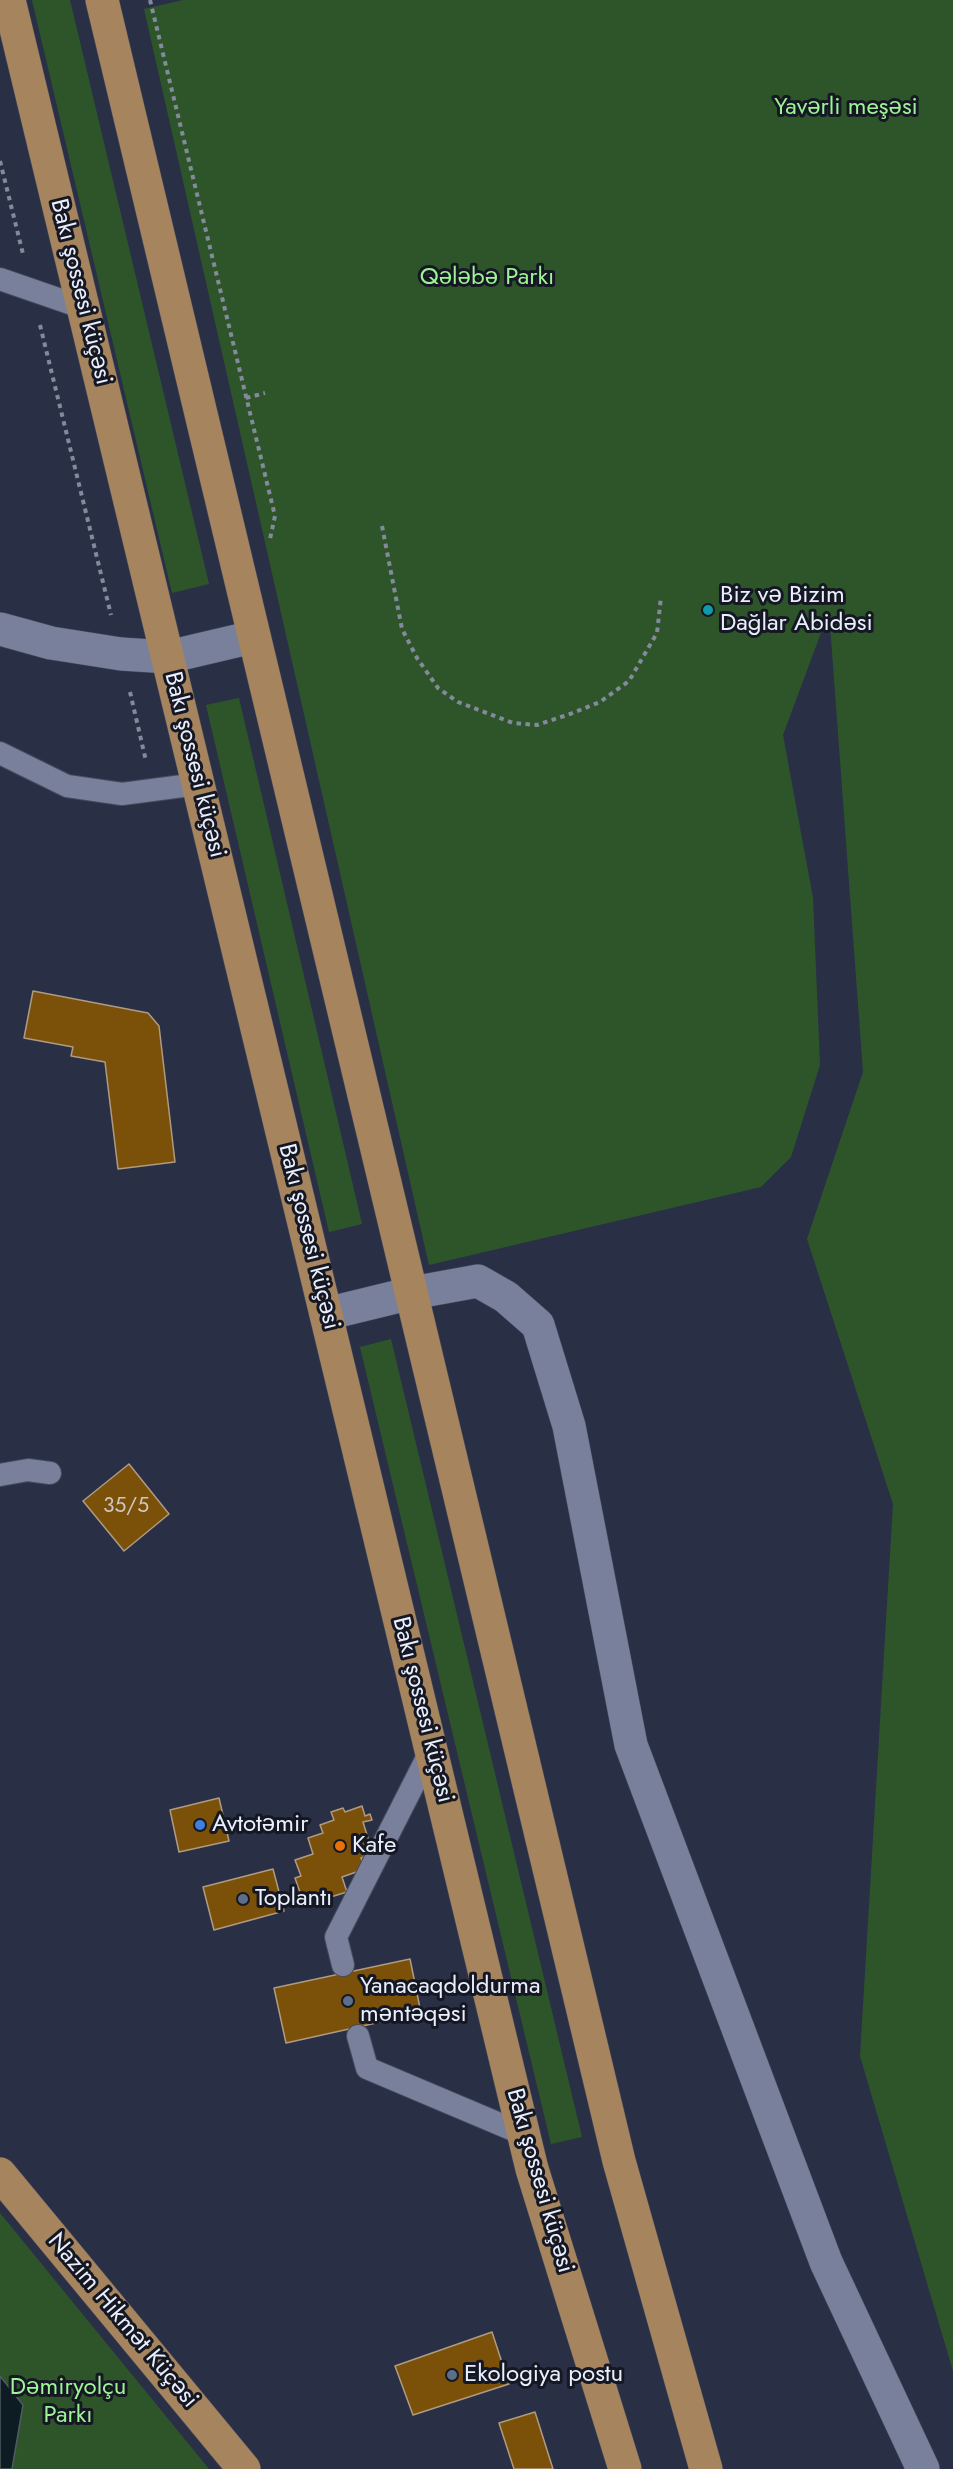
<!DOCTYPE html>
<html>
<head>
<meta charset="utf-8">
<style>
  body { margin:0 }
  canvas { display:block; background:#293046 }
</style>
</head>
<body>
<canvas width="953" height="2469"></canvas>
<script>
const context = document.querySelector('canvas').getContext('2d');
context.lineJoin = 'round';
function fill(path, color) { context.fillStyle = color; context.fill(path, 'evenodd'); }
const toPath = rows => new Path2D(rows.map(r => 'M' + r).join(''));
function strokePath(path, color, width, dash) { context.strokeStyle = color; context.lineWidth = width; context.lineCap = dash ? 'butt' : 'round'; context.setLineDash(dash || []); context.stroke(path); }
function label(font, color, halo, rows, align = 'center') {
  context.font = font + ' Jost,sans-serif'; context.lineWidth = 6; context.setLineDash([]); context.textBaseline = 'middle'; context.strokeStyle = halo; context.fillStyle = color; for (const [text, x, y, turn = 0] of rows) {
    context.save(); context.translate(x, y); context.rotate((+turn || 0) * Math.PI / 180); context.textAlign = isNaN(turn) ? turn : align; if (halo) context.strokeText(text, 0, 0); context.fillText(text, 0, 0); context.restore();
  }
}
fill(toPath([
  [32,0,70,0,209,584,172,593],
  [183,0,953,0,953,2371,860,2056,893,1504,807,1239,863,1072,829,611,783,735,813,898,820,1065,791,1157,761,1187,429,1265,144,9],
  [239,698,362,1224,329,1232,206,705],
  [391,1339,582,2137,551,2144,360,1347],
  [0,2213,209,2469,0,2469]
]), '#2e552a');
const water = toPath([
  [0,2376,23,2405,12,2469,0,2469,0,2376]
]);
fill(water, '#0d1c22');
strokePath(water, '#4f5b64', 1.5);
const building = toPath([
  [33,991,148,1013,159,1026,175,1162,118,1169,105,1062,71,1056,73,1047,24,1038,33,991],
  [129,1464,169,1514,124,1551,83,1501,129,1464],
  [219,1798,229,1841,179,1852,170,1810,219,1798],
  [362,1806,365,1816,370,1814,372,1820,363,1822,373,1854,361,1858,365,1869,342,1877,347,1892,324,1899,322,1891,302,1898,295,1878,301,1876,295,1860,313,1854,308,1838,323,1833,320,1825,334,1820,331,1812,343,1808,345,1812,362,1806],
  [273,1869,284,1911,214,1930,203,1887,273,1869],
  [410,1959,421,2013,286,2043,274,1988,410,1959],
  [492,2332,509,2384,413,2415,395,2366,492,2332],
  [535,2412,553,2469,514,2469,499,2423,535,2412]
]);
fill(building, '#7b5008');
strokePath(building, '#af9b82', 1.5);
const service = toPath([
  [0,279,84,308],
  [0,753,67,786,122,794,198,784],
  [0,1475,28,1470,50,1473],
  [343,1965,336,1937,431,1750],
  [358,2036,367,2068,523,2134]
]);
const minor = toPath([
  [0,629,51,643,121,654,168,657,253,637],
  [326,1314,412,1293,478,1281,506,1297,538,1325,569,1426,631,1745,826,2262,923,2469]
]);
const primary = toPath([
  [9,0,532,2169,625,2469],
  [102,0,619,2161,706,2469],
  [0,2174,244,2469]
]);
strokePath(service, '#464b5e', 24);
strokePath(minor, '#464b5e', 34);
strokePath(primary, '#464b5e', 34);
strokePath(toPath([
  [150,0,275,516,270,539],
  [0,161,23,254],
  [40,325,111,615],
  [246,398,265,393],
  [382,526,402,629,417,658,438,688,458,702,513,723,537,725,570,714,600,702,629,681,657,633,661,597],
  [130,692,146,761]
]), '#848a9c', 4, [4.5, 4.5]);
strokePath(service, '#78809b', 22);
strokePath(minor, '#78809b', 33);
strokePath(primary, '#a6845d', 33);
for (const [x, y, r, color] of [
  [708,610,6,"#0f9aa8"],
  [200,1825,6,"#3f7fe0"],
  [340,1846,6,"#e8710a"],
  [243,1899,6,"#5c6f8a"],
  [348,2001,6,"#5c6f8a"],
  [452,2375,6,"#5c6f8a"]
]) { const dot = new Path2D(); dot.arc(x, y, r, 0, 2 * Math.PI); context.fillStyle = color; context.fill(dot); strokePath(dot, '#151823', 2); }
label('21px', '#cec7c0', null, [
  ["35/5",126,1507]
]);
label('24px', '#9df395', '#151823', [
  ["Yavərli meşəsi",846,108],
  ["Qələbə Parkı",487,278],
  ["Dəmiryolçu",68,2388],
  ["Parkı",68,2416]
]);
label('24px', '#eaeffe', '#151823', [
  ["Bakı şossesi küçəsi",80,292,76],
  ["Bakı şossesi küçəsi",194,765,76],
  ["Bakı şossesi küçəsi",308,1237,76],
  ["Bakı şossesi küçəsi",422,1710,76],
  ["Bakı şossesi küçəsi",539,2181,74],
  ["Nazim Hikmət Küçəsi",122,2321,50]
]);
label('24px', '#eaeffe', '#151823', [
  ["Biz və Bizim",720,596],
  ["Dağlar Abidəsi",720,624],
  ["Avtotəmir",212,1825],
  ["Kafe",352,1846],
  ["Toplantı",255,1899],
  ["Yanacaqdoldurma",360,1987],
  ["məntəqəsi",360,2015],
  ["Ekologiya postu",464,2375]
], 'left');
</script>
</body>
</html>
